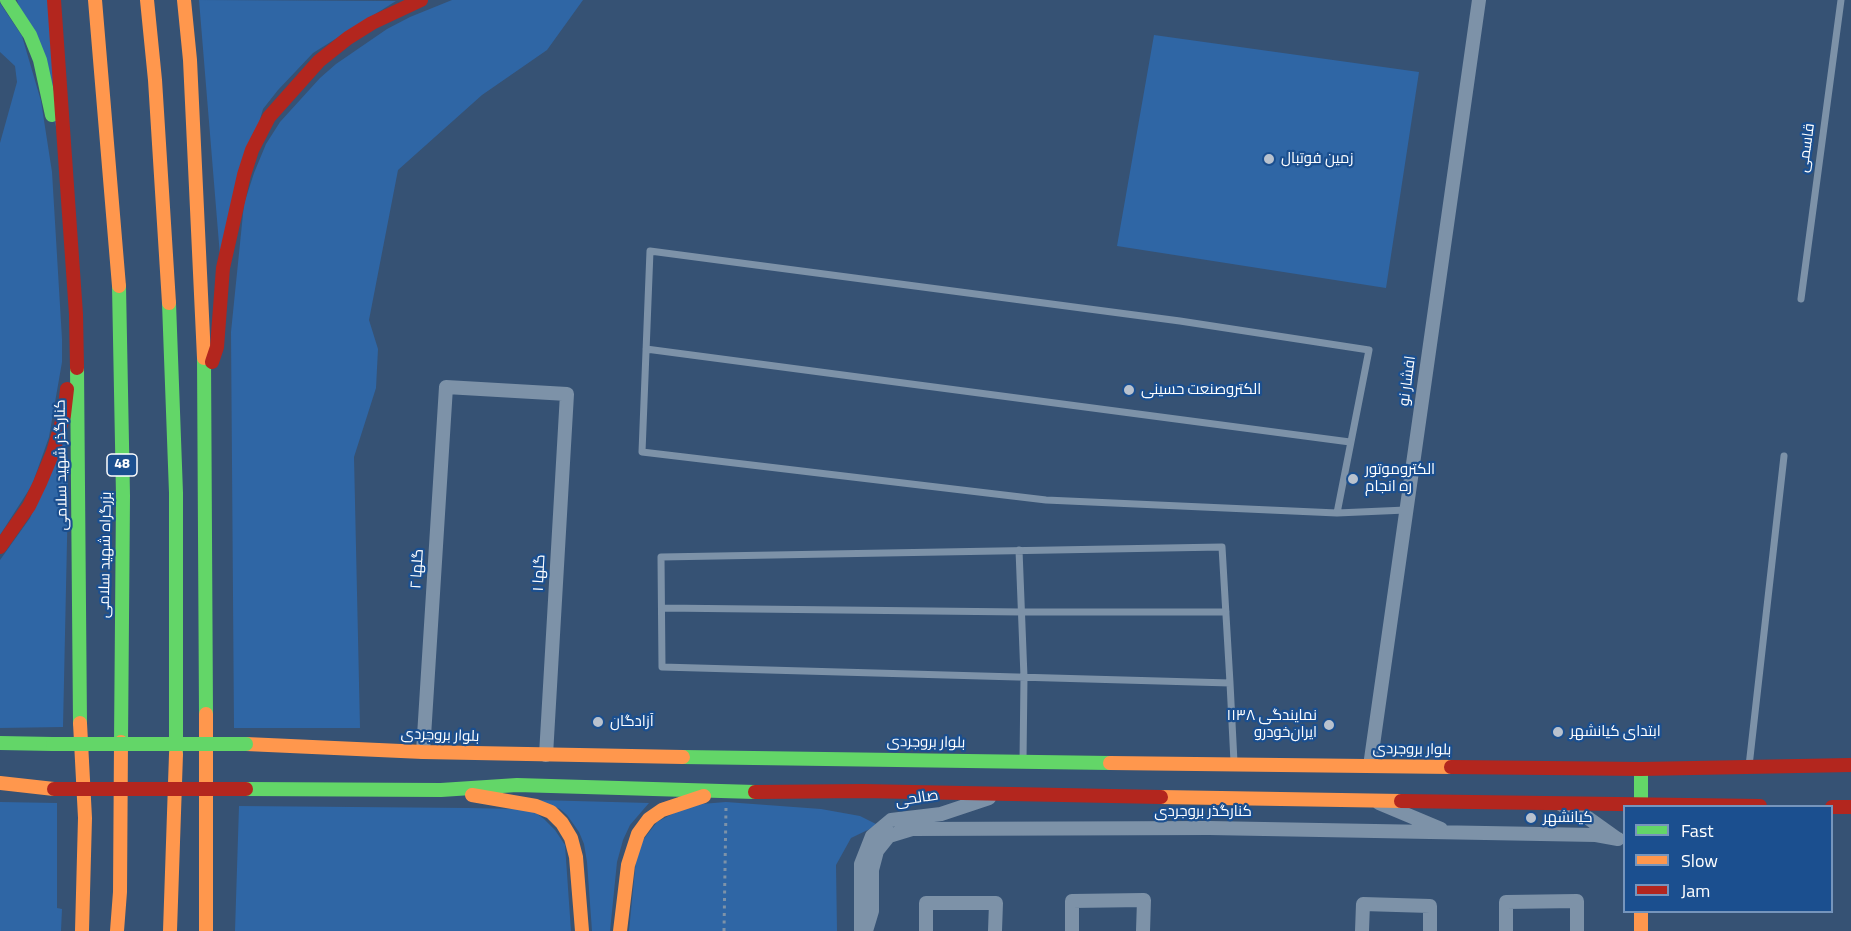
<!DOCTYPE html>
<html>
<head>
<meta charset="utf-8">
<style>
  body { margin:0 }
  #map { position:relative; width:1851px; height:931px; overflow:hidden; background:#365274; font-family:"Titillium Web",sans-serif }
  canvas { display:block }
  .legend { position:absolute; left:1623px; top:805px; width:210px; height:108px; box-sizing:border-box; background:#1b4f8f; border:2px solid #7695bc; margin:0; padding:8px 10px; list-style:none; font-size:18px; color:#fff }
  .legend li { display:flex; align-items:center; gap:12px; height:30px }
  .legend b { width:30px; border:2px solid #7695bc }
</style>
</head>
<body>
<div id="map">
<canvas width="1851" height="931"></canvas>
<ul class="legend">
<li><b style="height:8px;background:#63d668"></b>Fast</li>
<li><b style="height:8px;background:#ff974d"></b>Slow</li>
<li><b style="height:8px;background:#b3261e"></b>Jam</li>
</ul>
</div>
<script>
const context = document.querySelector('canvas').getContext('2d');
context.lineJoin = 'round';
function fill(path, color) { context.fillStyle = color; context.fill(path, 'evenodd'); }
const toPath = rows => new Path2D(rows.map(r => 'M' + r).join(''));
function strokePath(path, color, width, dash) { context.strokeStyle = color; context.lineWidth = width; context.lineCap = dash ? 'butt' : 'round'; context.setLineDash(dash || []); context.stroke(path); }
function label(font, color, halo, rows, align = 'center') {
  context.font = font + ' "Titillium Web",Cairo,sans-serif'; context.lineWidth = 4.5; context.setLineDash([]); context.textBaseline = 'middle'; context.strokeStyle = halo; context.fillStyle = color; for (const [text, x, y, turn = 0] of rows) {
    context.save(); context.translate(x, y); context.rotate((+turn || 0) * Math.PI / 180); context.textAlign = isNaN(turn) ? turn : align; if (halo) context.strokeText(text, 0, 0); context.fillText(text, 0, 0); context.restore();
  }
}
fill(toPath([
  [17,0,53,0,65,156],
  [199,0,396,1,313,53,278,90,263,109,220,256],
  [452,0,583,0,547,50,482,95,398,170,369,320,378,349,376,388,354,457,360,728,234,728,231,332,244,204,254,173,266,144,280,122,320,78,336,64,387,29,410,17],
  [0,3,22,36,41,101,52,172,62,339,62,362,49,437,32,485,0,535,0,143,17,82,15,66,0,52],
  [1154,35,1419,72,1386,288,1117,246],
  [66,435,68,495,63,727,0,728,0,560,30,518],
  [538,800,649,803,630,825,623,840,617,862,610,931,592,931,587,862,584,844,579,832,567,815,560,809],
  [0,802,57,803,57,908,62,909,61,931,0,931],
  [726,802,821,809,860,816,878,825,851,838,836,865,837,931,629,931,636,859,643,840,657,822,689,805],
  [239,806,469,808,516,809,533,811,544,819,555,830,565,845,571,931,235,931]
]), '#2f66a5');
strokePath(toPath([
  [724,931,726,807]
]), '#7d92a8', 3, [3, 4.5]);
strokePath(toPath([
  [1801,299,1841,0],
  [646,349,1350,442],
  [1337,513,1369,350,1180,321,650,251,642,452,1046,500,1337,513,1406,510],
  [1019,550,1024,677,1023,761],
  [662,608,1021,612,1226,612],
  [1230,683,662,667,661,557,1222,547,1230,683,1234,762],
  [1749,766,1784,456]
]), '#7d92a8', 7);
strokePath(toPath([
  [423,752,446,387,567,394,546,755],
  [1370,766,1479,0],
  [1379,803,1441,829],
  [1562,805,1588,818,1616,838],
  [861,931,861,864,872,836,891,820,941,814,989,798],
  [866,931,872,911,872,870,877,851,889,836,912,829,1209,828,1596,835,1618,839],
  [926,931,926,903,996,903,995,931],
  [1072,931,1072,901,1144,900,1143,931],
  [1362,931,1363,904,1430,906,1430,931],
  [1506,931,1506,902,1577,901,1577,931]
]), '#7d92a8', 14);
strokePath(toPath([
  [7,0,30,35,40,60,52,115],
  [119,286,123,496,121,742],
  [169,303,176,493,176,754],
  [204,358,206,714],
  [77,368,80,723],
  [0,743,53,744],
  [683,757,1110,763],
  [1641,769,1641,806],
  [246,789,441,790,517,785,755,792]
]), '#63d668', 14);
strokePath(toPath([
  [95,0,119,286],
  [147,0,155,80,169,303],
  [184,0,190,60,204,358],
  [206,714,206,931],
  [80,723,85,818,82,931],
  [246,744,423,752,683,757],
  [1110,763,1451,767],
  [0,783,54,789],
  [472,795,536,806,551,812,562,823,571,838,576,857,582,931],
  [1161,797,1401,801],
  [1641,912,1641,931],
  [117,931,120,892,121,742],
  [170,931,176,754],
  [620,931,628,865,638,834,649,819,662,810,704,796]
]), '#ff974d', 14);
strokePath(toPath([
  [54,0,76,314,77,368],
  [212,362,217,347,223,268,244,175,252,150,269,117,319,61,348,38,372,23,421,0],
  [0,547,29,506,40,483,53,452,64,415,67,389],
  [1451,767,1641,769,1851,765],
  [755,792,863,791,1161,797],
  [1401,801,1760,806],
  [1832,807,1851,807]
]), '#b3261e', 14);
strokePath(toPath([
  [53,744,246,744]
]), '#63d668', 14);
strokePath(toPath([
  [54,789,246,789]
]), '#b3261e', 14);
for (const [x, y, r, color] of [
  [1269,159,6,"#b9c2ce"],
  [1129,390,6,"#b9c2ce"],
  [1353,479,6,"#b9c2ce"],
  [598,722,6,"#b9c2ce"],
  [1329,725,6,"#b9c2ce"],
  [1558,732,6,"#b9c2ce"],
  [1531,818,6,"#b9c2ce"]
]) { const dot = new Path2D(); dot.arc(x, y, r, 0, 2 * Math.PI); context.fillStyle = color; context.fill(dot); strokePath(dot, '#1b4f8f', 2); }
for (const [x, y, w] of [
  [122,465,30]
]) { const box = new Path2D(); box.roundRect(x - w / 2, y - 11, w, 22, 4.5); context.fillStyle = '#1b4f8f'; context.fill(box); strokePath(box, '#fff', 1.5); }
label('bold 14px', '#fff', null, [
  ["48",122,465]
]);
label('15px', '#fff', '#1b4f8f', [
  ["قاسمی",1807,148,-82],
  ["افشار نو",1408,381,-82],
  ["کنارگذر شهید سلامی",62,465,-91],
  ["بزرگراه شهید سلامی",106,555,-89],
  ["گلها ۲",418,569,-86],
  ["گلها ۱",540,573,-87],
  ["بلوار بروجردی",440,736,2],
  ["بلوار بروجردی",926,743,1],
  ["بلوار بروجردی",1412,750,1],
  ["صالحی",917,799,-9],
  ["کنارگذر بروجردی",1203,812]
]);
label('15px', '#fff', '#1b4f8f', [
  ["زمین فوتبال",1281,159],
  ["الکتروصنعت حسینی",1141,390],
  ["الکتروموتور",1365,470],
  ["ره انجام",1365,487],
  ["نمایندگی ۱۱۳۸",1317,716,"right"],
  ["ایران‌خودرو",1317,733,"right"],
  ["آزادگان",610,722],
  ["ابتدای کیانشهر",1570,732],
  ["کیانشهر",1543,818]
], 'left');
</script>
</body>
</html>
